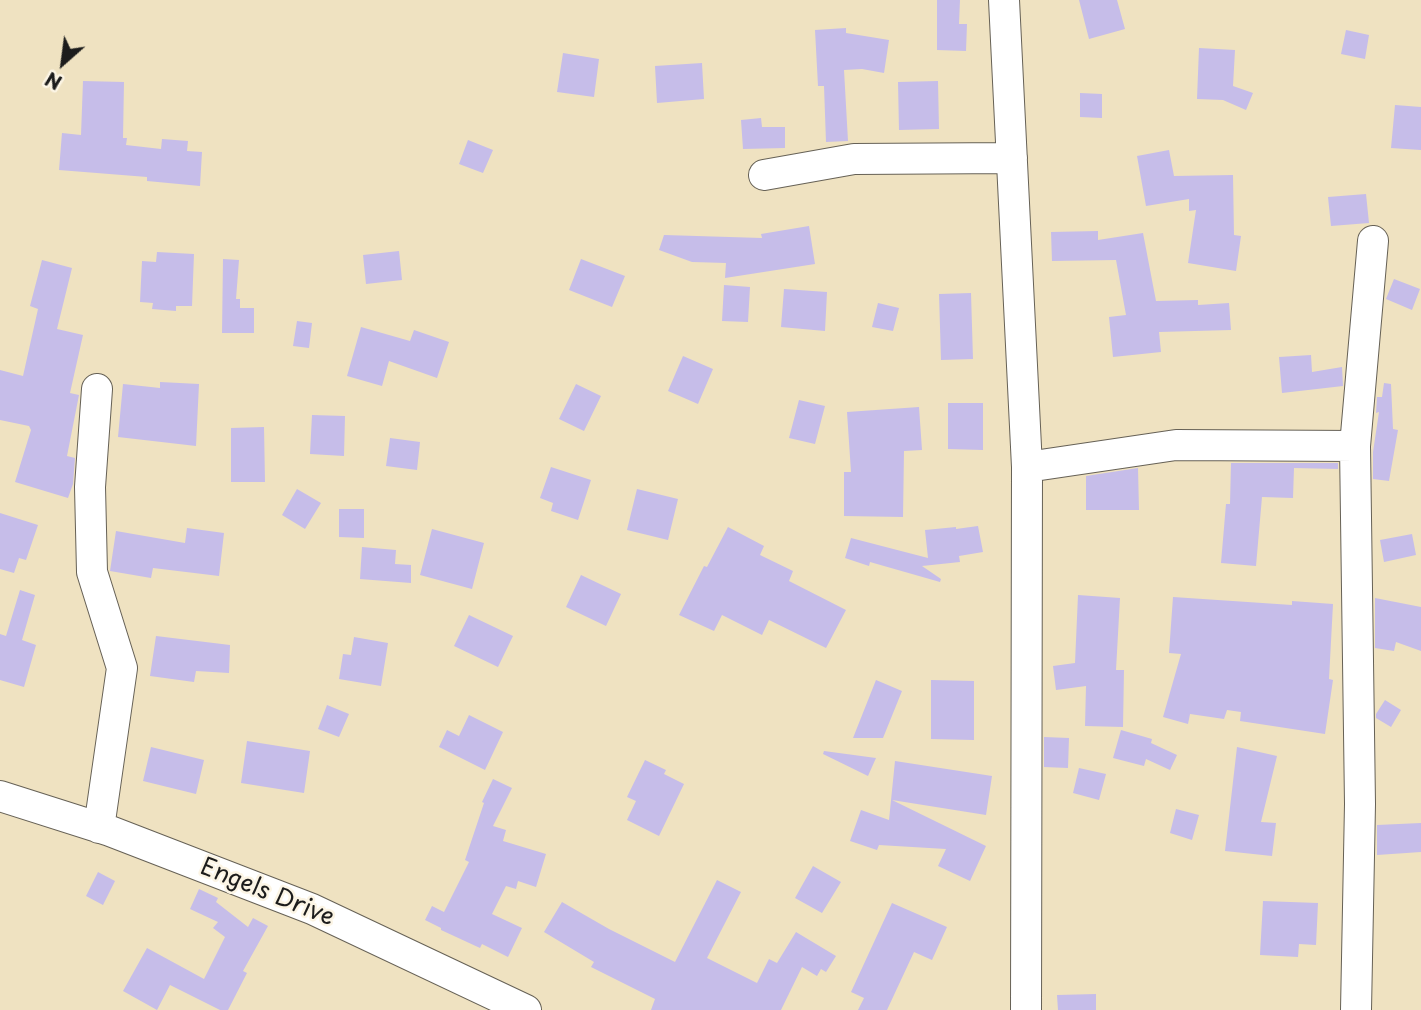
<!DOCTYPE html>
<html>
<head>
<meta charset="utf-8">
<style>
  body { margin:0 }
  #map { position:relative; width:1421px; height:1010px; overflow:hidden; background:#efe2c1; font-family:"Playpen Sans",sans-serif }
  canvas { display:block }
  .north { position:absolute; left:28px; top:28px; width:70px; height:70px; -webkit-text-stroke:5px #fcf5e5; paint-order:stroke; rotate:208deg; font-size:19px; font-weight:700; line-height:28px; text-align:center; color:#1c1c1c }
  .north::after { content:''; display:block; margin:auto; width:24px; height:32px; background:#1c1c1c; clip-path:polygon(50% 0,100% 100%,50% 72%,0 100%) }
</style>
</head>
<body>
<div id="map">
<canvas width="1421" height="1010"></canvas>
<div class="north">N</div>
</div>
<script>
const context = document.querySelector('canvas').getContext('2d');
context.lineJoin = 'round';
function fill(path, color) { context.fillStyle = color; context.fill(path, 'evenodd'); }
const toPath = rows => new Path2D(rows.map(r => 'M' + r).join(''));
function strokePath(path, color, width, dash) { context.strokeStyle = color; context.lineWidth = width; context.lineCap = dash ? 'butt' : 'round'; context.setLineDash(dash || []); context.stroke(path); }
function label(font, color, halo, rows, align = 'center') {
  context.font = font + ' "Playpen Sans",sans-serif'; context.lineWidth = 5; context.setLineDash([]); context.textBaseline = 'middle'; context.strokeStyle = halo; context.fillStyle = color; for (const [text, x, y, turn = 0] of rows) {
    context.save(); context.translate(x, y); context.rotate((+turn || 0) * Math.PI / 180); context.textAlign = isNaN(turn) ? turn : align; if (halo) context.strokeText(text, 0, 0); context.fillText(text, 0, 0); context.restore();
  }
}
fill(toPath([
  [937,0,960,0,959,24,967,24,966,51,937,50],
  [1079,0,1117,0,1125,29,1089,39],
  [846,28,846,33,889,40,884,73,862,69,844,70,848,141,826,142,824,86,818,86,815,30],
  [1346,30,1369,35,1365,59,1341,54],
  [1199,48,1235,50,1233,86,1253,93,1246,110,1223,100,1197,99],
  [563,53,599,59,594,97,557,92],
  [702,63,704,99,657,103,655,66],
  [83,81,124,82,123,138,127,138,126,145,161,149,162,139,188,141,187,151,202,152,200,186,147,181,147,177,59,170,62,133,81,135],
  [938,81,939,129,899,130,898,82],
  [1080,93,1102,94,1102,118,1080,117],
  [1395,105,1421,107,1421,150,1391,148],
  [761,118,762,127,785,127,785,148,743,149,741,120],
  [468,140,493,150,483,173,459,164],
  [1169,150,1174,176,1233,175,1234,235,1241,236,1236,271,1188,263,1196,210,1189,211,1189,199,1146,206,1137,156],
  [1366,194,1369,223,1331,226,1328,197],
  [809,226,815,264,725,278,726,263,692,262,659,250,664,235,762,238,761,234],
  [1098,231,1098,240,1143,233,1156,301,1198,300,1198,305,1229,303,1231,330,1159,332,1161,352,1113,357,1109,317,1126,315,1116,260,1052,261,1051,232],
  [399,251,402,280,366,284,363,255],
  [157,252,194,254,192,306,176,306,176,311,152,309,153,303,140,302,142,261,156,262],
  [223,259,239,260,236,299,240,299,240,308,254,308,254,333,222,333],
  [581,259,625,276,612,307,569,290],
  [42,260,72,268,57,329,83,335,70,393,79,395,67,456,75,458,73,484,68,498,15,482,31,430,29,426,0,420,0,370,23,376,38,309,30,306],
  [1394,279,1420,289,1412,310,1386,299],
  [724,285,750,287,748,322,722,321],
  [784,289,827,292,825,331,781,327],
  [971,293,973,359,941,360,939,294],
  [878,303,899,308,893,331,872,327],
  [297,321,312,323,309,348,293,346],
  [361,327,410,341,414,330,449,342,437,378,389,361,382,386,347,376],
  [1311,355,1312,372,1342,367,1343,386,1282,393,1279,357],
  [683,356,713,369,698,404,668,391],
  [160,382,199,384,196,446,118,437,123,384,160,388],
  [1384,383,1391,384,1393,429,1398,430,1389,481,1373,479,1373,452,1379,412,1376,413,1377,397,1382,397],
  [576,384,601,396,584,431,559,419],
  [799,400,825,406,815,444,789,438],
  [948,403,983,403,983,450,948,449],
  [919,407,922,450,904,451,903,517,844,516,844,472,851,472,847,412],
  [312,415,345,416,344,456,310,454],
  [264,427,265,482,231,482,231,428],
  [390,438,420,442,417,470,386,466],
  [1231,463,1338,463,1338,469,1294,468,1293,498,1262,497,1256,566,1221,563,1226,504,1230,504],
  [551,467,591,480,578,520,551,511,553,503,540,498],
  [1138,468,1139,510,1086,510,1086,476],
  [297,489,321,503,305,529,282,515],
  [637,489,678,499,668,540,627,530],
  [339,509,364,509,364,538,339,537],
  [0,513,38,525,26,560,19,558,14,573,0,569],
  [978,526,983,552,959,556,960,562,922,566,941,579,940,582,870,562,869,566,845,558,851,538,928,558,925,530,956,527,956,529],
  [728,527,764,546,760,555,793,571,789,581,846,610,826,648,769,620,762,635,722,615,714,631,679,615,704,566,707,567],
  [187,528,224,533,219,576,153,568,151,578,110,571,116,531,185,543],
  [432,529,484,543,472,589,420,575],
  [1412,534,1416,555,1384,562,1380,540],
  [362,547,396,550,395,564,411,565,411,583,360,579],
  [581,575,621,594,606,626,566,607],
  [20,590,35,595,22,640,36,645,24,687,0,680,0,634,6,636],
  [1078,595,1120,598,1116,670,1124,670,1123,727,1085,726,1086,686,1056,690,1053,666,1075,663],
  [1173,597,1292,605,1292,601,1333,604,1329,679,1333,680,1325,734,1240,721,1241,712,1227,710,1224,719,1190,714,1188,724,1163,717,1181,654,1169,653],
  [1375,598,1421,607,1421,651,1396,642,1394,651,1375,648],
  [469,615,513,636,498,667,454,646],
  [156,636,230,645,229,673,196,671,194,682,150,676],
  [354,637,388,643,381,686,339,679,343,654,351,655],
  [876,680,902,691,883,738,853,738],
  [931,680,974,681,974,740,931,739],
  [1385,700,1401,710,1391,727,1376,718,1376,714],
  [327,705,349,714,339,737,318,729],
  [469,715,503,732,485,770,439,747,447,730,459,736],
  [1121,730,1152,739,1151,743,1177,755,1170,770,1146,759,1144,766,1113,758],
  [1044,737,1069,738,1068,768,1044,767],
  [247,741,310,751,304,793,241,783],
  [151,747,204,760,196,794,143,781],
  [1237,747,1277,756,1261,822,1276,823,1272,856,1225,851],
  [824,751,876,758,868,776,823,754],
  [645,760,666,770,664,774,684,784,659,836,627,820,636,801,627,797],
  [895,761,992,776,986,815,892,800,986,846,970,881,938,866,946,849,879,845,877,850,850,841,861,810,889,820],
  [1079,768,1106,774,1099,800,1073,793],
  [493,779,512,788,493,826,506,830,503,841,546,854,536,887,518,881,516,889,506,886,492,914,522,928,508,957,482,944,480,948,441,930,441,928,425,920,432,906,444,912,469,862,465,860,484,803,482,802],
  [1176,809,1199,815,1192,840,1170,833],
  [1421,823,1421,852,1377,855,1377,825],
  [813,866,841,882,822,913,795,898],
  [98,872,115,881,103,905,86,896],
  [717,880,741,892,707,958,757,983,769,959,777,963,796,932,836,956,826,972,821,969,817,976,802,967,781,1010,651,1010,655,999,591,967,594,962,544,932,562,902,609,929,675,962],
  [199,889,218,898,216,902,248,927,253,918,268,926,243,971,247,973,228,1010,220,1010,170,985,157,1010,123,991,147,948,204,979,225,937,213,928,218,922,190,909],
  [1263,901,1318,903,1316,945,1299,944,1298,957,1260,955],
  [892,903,947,927,932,960,914,952,887,1010,858,1010,864,998,851,992],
  [1096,994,1096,1010,1058,1010,1057,995]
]), '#c6bde9');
const minor = toPath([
  [1004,0,1027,467,1026,1010],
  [764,175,854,159,1012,158],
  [97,389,90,487,92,572,122,668,99,828],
  [1027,467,1176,445,1355,446],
  [0,796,110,831,312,909,526,1010],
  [1356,1010,1360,804,1355,446,1373,241]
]);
strokePath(minor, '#666156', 32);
strokePath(minor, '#fff', 30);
label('24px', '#1c1c1c', '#fcf5e5', [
  ["Engels Drive",267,893,22]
]);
</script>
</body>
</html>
